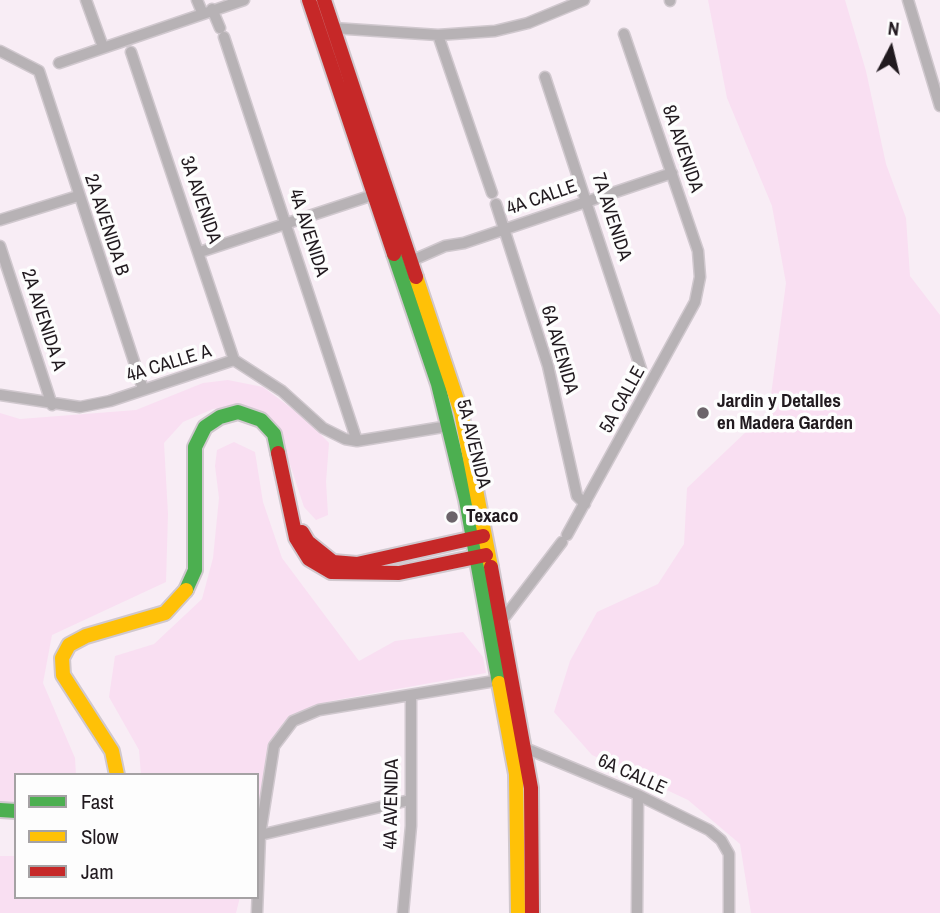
<!DOCTYPE html>
<html>
<head>
<meta charset="utf-8">
<style>
  body { margin:0 }
  #map { position:relative; width:940px; height:913px; overflow:hidden; background:#f8edf5; font-family:"Archivo Narrow",sans-serif }
  canvas { display:block }
  .legend { position:absolute; left:14px; top:773px; width:245px; height:126px; box-sizing:border-box; background:#fdfdfd; border:2px solid #a5a2a4; margin:0; padding:9px 12px; list-style:none; font-size:21px; color:#211a1f }
  .legend li { display:flex; align-items:center; gap:14px; height:35px }
  .legend b { width:35px; border:2px solid #a5a2a4 }
  .north { position:absolute; left:856px; top:14px; width:70px; height:70px; -webkit-text-stroke:5px #fdfdfd; paint-order:stroke; rotate:7deg; font-size:19px; font-weight:700; line-height:28px; text-align:center; color:#211a1f }
  .north::after { content:''; display:block; margin:auto; width:24px; height:32px; background:#211a1f; clip-path:polygon(50% 0,100% 100%,50% 72%,0 100%) }
</style>
</head>
<body>
<div id="map">
<canvas width="940" height="913"></canvas>
<ul class="legend">
<li><b style="height:9px;background:#4caf50"></b>Fast</li>
<li><b style="height:9px;background:#ffc107"></b>Slow</li>
<li><b style="height:9px;background:#c62828"></b>Jam</li>
</ul>
<div class="north">N</div>
</div>
<script>
const context = document.querySelector('canvas').getContext('2d');
context.lineJoin = 'round';
function fill(path, color) { context.fillStyle = color; context.fill(path, 'evenodd'); }
const toPath = rows => new Path2D(rows.map(r => 'M' + r).join(''));
function strokePath(path, color, width, dash) { context.strokeStyle = color; context.lineWidth = width; context.lineCap = dash ? 'butt' : 'round'; context.setLineDash(dash || []); context.stroke(path); }
function label(font, color, halo, rows, align = 'center') {
  context.font = font + ' "Archivo Narrow",sans-serif'; context.lineWidth = 7; context.setLineDash([]); context.textBaseline = 'middle'; context.strokeStyle = halo; context.fillStyle = color; for (const [text, x, y, turn = 0] of rows) {
    context.save(); context.translate(x, y); context.rotate((+turn || 0) * Math.PI / 180); context.textAlign = isNaN(turn) ? turn : align; if (halo) context.strokeText(text, 0, 0); context.fillText(text, 0, 0); context.restore();
  }
}
fill(toPath([
  [708,0,845,0,866,71,886,164,906,218,910,276,940,315,940,913,751,913,740,844,688,800,592,755,554,712,570,661,597,612,658,584,684,544,687,488,769,410,786,283,772,206,727,98],
  [228,380,263,387,306,419,329,443,326,482,328,515,316,520,304,507,284,446,271,420,241,405,213,409,183,422,164,443,168,514,166,582,52,635,43,683,75,758,76,775,16,775,16,806,0,804,0,413,20,419,136,410,203,383],
  [234,442,255,452,263,502,282,558,359,661,395,641,463,632,483,657,486,673,331,701,283,723,257,827,257,775,141,775,139,750,109,697,115,656,154,644,202,599,213,558,219,498,215,466,217,450],
  [0,856,16,856,16,897,240,897,236,913,0,913]
]), '#f9dff2');
const street = toPath([
  [86,0,103,47],
  [197,0,202,12],
  [670,0,670,1],
  [908,0,940,106],
  [212,9,220,28],
  [333,28,438,35,495,31,528,23,584,0],
  [438,35,492,193],
  [224,37,357,441],
  [0,51,39,71,143,389],
  [131,52,234,360],
  [59,63,244,0],
  [545,77,641,369],
  [496,204,548,366,577,496,585,504],
  [0,220,78,196],
  [0,246,52,405],
  [200,252,379,193],
  [411,261,445,246,464,243,672,173],
  [0,395,80,407,110,401,234,360,282,391,323,428,345,439,357,441,449,426],
  [567,535,695,302,700,277,698,251,624,34],
  [501,622,562,542],
  [525,748,638,795,709,830,721,840,729,854,729,913],
  [260,835,410,800],
  [257,913,260,835,274,746,293,721,319,710,501,680],
  [403,913,411,826,411,695],
  [637,913,638,795]
]);
const fast = toPath([
  [394,254,438,384,466,500,499,683],
  [186,590,195,570,195,447,205,427,220,417,238,412,261,420,274,434,278,453],
  [0,810,16,811]
]);
const slow = toPath([
  [416,277,461,412,491,567],
  [499,683,516,774,518,913],
  [117,775,112,751,63,675,62,658,69,645,86,636,165,613,186,590]
]);
const jam = toPath([
  [309,0,394,254],
  [324,0,416,277],
  [278,453,296,538,309,559,331,572,399,573,486,555],
  [302,532,308,542,333,562,357,564,483,536],
  [491,567,531,788,532,913]
]);
strokePath(street, '#d0c8ce', 13);
strokePath(fast, '#d0c8ce', 18);
strokePath(slow, '#d0c8ce', 18);
strokePath(jam, '#d0c8ce', 18);
strokePath(street, '#b7b2b5', 10);
strokePath(fast, '#4caf50', 14);
strokePath(slow, '#ffc107', 14);
strokePath(jam, '#c62828', 14);
for (const [x, y, r, color] of [
  [703,413,7,"#6c646a"],
  [452,517,7,"#6c646a"]
]) { const dot = new Path2D(); dot.arc(x, y, r, 0, 2 * Math.PI); context.fillStyle = color; context.fill(dot); strokePath(dot, '#fdfdfd', 2.5); }
label('19px', '#211a1f', '#fdfdfd', [
  ["8A AVENIDA",682,149,71],
  ["4A CALLE",542,198,-19],
  ["3A AVENIDA",200,200,71],
  ["7A AVENIDA",611,217,72],
  ["2A AVENIDA B",106,225,72],
  ["4A AVENIDA",308,233,72],
  ["2A AVENIDA A",43,320,72],
  ["6A AVENIDA",559,350,74],
  ["4A CALLE A",169,364,-17],
  ["5A CALLE",623,400,-61],
  ["5A AVENIDA",473,444,76],
  ["6A CALLE",632,775,24],
  ["4A AVENIDA",392,804,-89]
]);
label('bold 19px', '#211a1f', '#fdfdfd', [
  ["Jardin y Detalles",717,402],
  ["en Madera Garden",717,424],
  ["Texaco",466,517]
], 'left');
</script>
</body>
</html>
